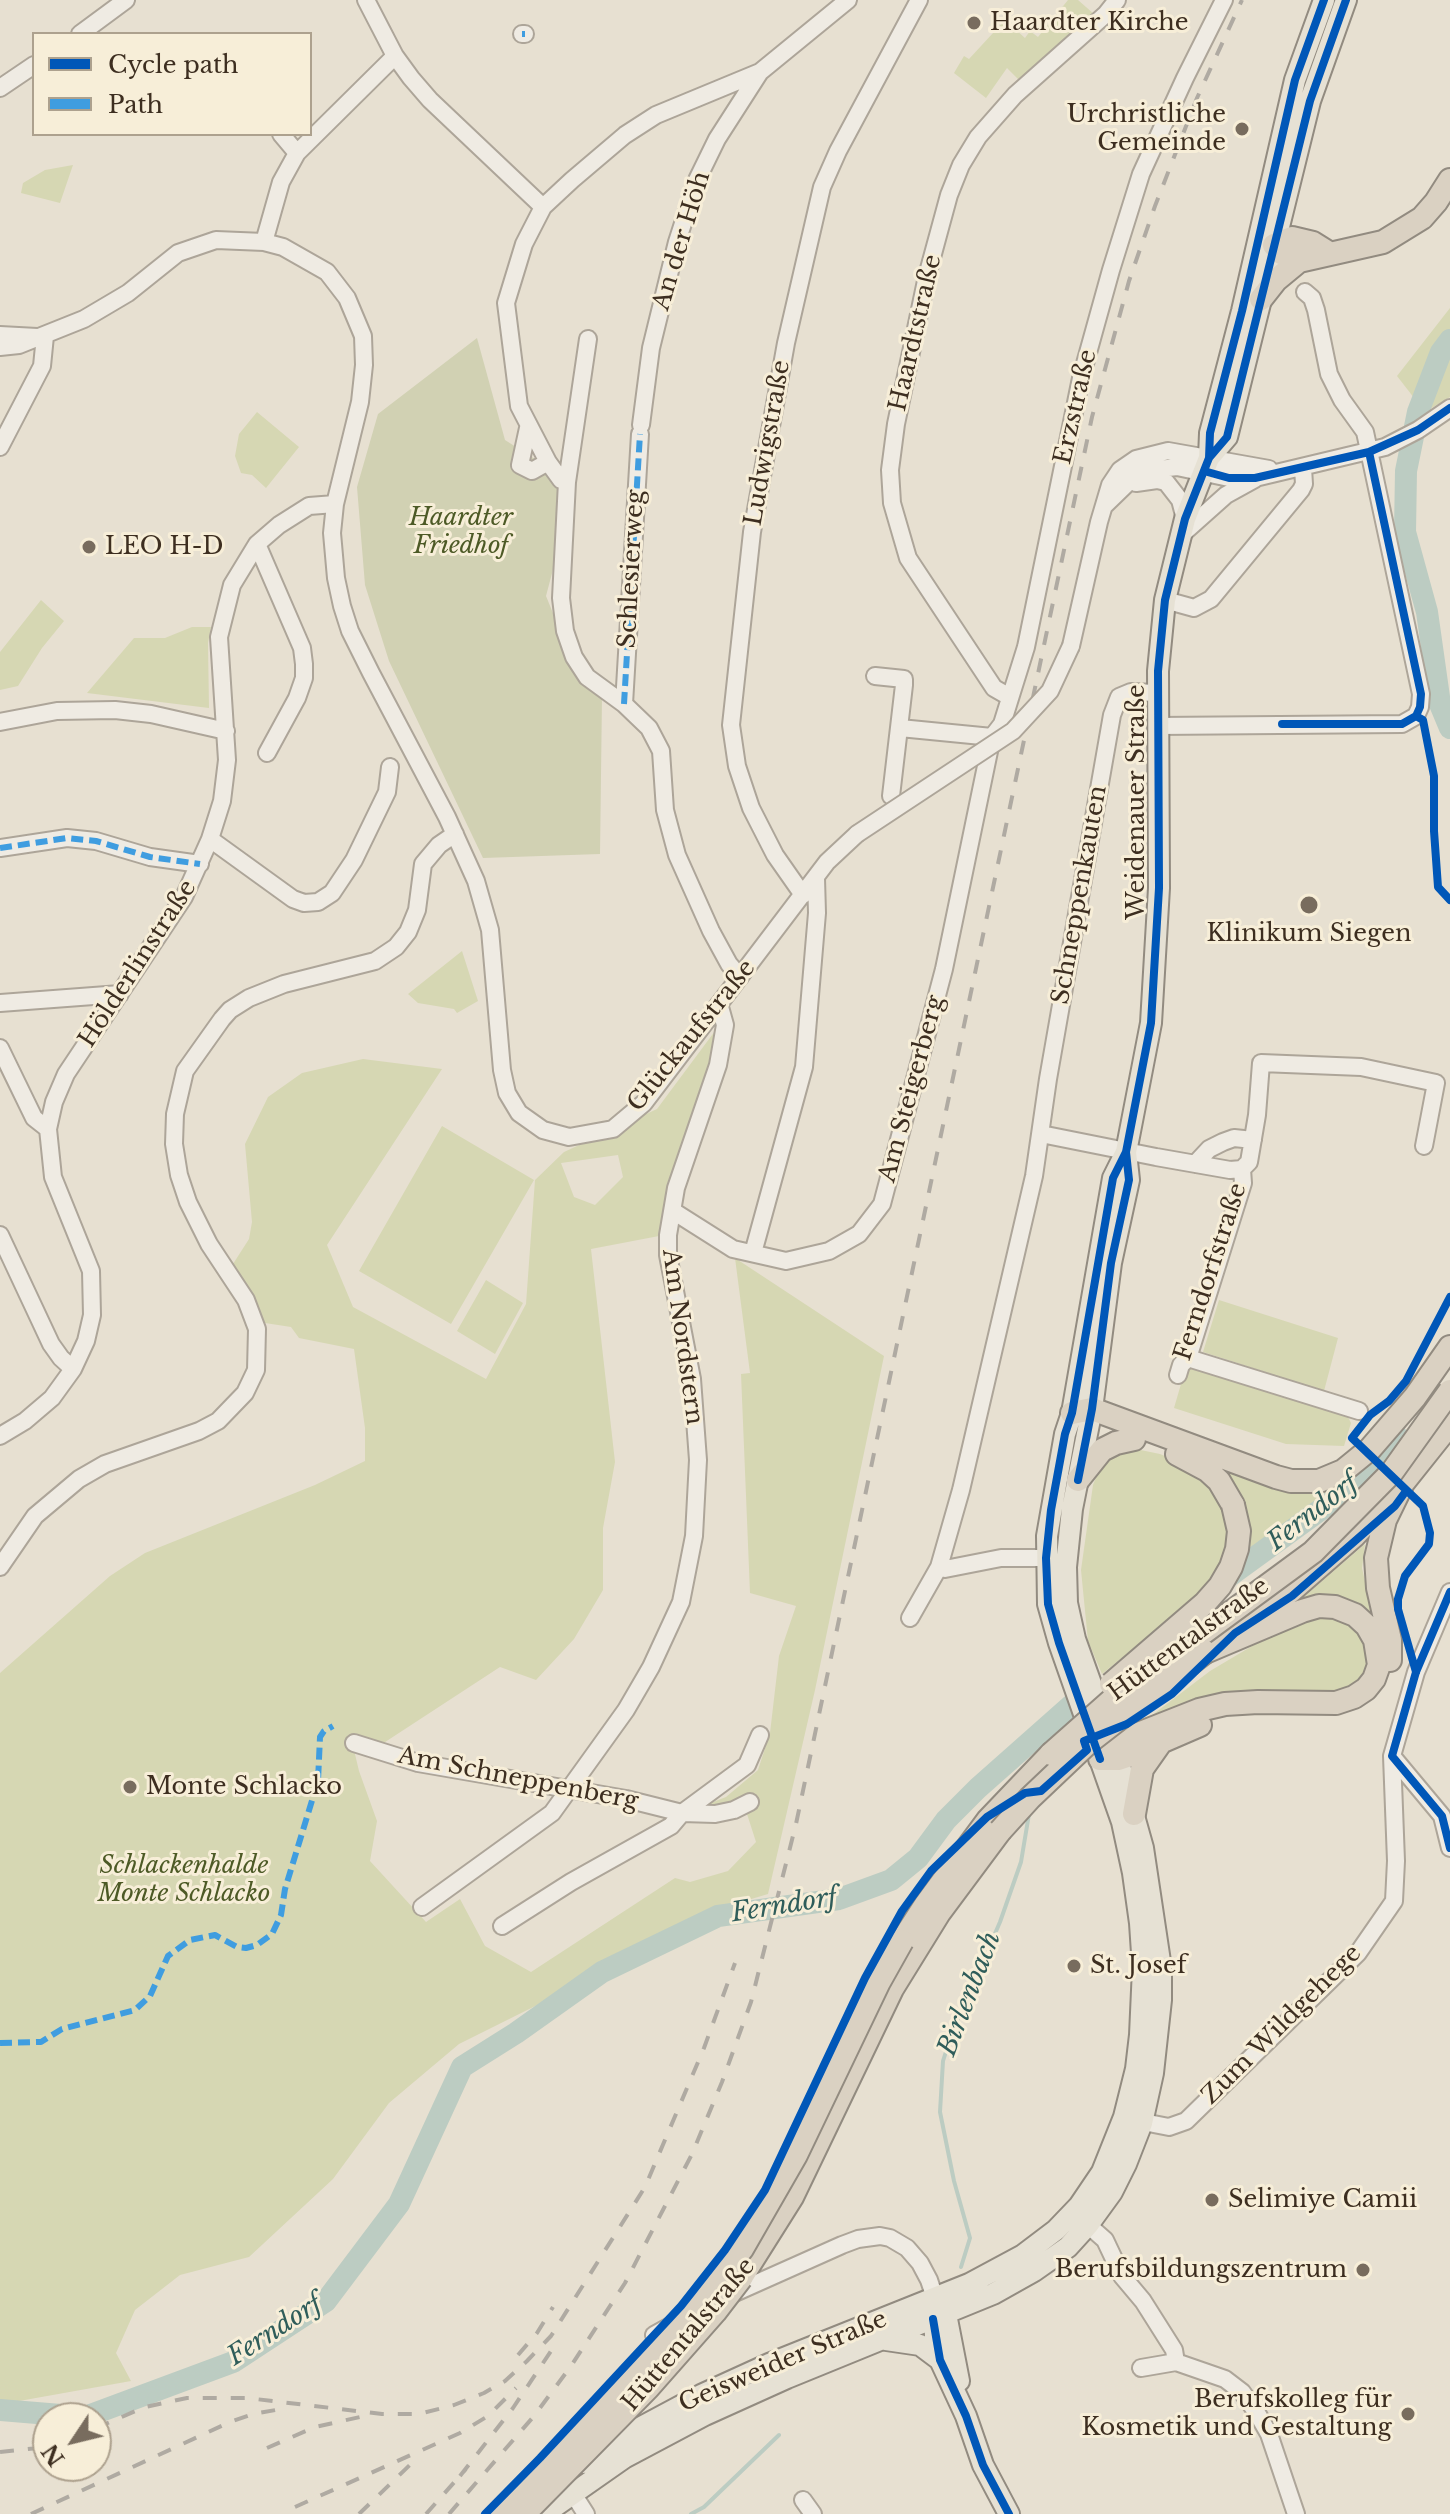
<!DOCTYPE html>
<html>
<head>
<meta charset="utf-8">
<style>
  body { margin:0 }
  #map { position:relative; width:1450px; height:2514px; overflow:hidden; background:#e7e0d1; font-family:"Libre Baskerville",serif }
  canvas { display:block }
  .legend { position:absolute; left:32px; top:32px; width:280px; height:104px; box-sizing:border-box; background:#f7eed8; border:2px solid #ada18e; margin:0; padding:10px 14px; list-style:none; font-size:24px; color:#3d2e20 }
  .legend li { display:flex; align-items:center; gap:16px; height:40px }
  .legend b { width:40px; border:2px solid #ada18e }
  .north { position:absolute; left:32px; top:2402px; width:80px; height:80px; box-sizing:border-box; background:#f7eed8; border:2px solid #ada18e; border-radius:50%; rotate:235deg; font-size:22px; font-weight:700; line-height:32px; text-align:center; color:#3d2e20 }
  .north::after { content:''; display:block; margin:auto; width:28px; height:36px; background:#786c5e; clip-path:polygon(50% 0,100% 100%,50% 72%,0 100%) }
</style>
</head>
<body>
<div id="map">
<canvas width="1450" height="2514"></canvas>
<ul class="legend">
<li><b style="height:10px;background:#0057b8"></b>Cycle path</li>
<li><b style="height:10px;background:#3f9de0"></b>Path</li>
</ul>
<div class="north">N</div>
</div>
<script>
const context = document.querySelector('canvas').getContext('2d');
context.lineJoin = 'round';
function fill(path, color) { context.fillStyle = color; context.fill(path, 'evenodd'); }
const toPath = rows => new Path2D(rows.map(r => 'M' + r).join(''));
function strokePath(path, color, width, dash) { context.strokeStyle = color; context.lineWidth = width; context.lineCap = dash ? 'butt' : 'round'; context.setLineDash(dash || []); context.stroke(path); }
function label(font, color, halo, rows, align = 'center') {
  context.font = font + ' "Libre Baskerville",serif'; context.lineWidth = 6; context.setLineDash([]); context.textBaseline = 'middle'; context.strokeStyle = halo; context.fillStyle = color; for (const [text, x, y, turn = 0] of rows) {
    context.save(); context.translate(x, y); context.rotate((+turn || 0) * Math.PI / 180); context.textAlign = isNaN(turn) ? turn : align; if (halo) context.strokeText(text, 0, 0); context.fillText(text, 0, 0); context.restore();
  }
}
fill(toPath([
  [1068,0,1078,0,1094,14,1020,81,1007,68,986,98,954,73,964,56,969,59,1005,20,1025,38,1030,31,1038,37],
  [73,165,60,203,21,193,23,183,45,170],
  [1450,308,1450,397,1425,412,1397,376],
  [257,412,299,447,266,488,252,475,241,473,235,456,239,434],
  [41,600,64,621,42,648,18,686,0,690,0,652],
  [192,627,211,627,208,643,209,708,87,693,134,638,165,638],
  [462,951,478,1001,457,1013,454,1009,418,1003,408,994],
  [715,1031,717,1054,687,1136,659,1236,591,1249,615,1462,603,1528,603,1590,574,1639,536,1680,500,1667,379,1746,354,1750,359,1771,377,1821,370,1861,426,1922,460,1899,485,1946,531,1972,675,1878,690,1882,728,1871,756,1842,747,1814,700,1807,726,1797,758,1770,770,1733,779,1656,796,1606,750,1593,741,1374,750,1373,735,1258,884,1356,815,1690,768,1894,748,1900,459,2044,389,2103,333,2179,249,2257,180,2275,135,2310,116,2353,131,2381,8,2403,0,2402,0,1673,110,1576,145,1553,315,1485,365,1461,365,1428,354,1349,299,1338,291,1327,265,1323,233,1264,249,1239,252,1222,245,1144,268,1097,302,1073,363,1059,442,1069,327,1245,353,1307,486,1379,526,1304,535,1180,564,1152,657,1109],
  [618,1155,623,1177,595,1205,574,1197,561,1163],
  [442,1126,534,1180,451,1324,359,1271],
  [486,1280,523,1303,495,1354,457,1331],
  [1219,1300,1338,1338,1324,1391,1203,1352],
  [1186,1367,1348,1417,1351,1423,1344,1446,1286,1444,1174,1408],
  [1126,1447,1160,1454,1186,1465,1205,1478,1227,1515,1229,1541,1221,1564,1194,1599,1102,1674,1088,1641,1081,1570,1093,1485,1101,1465,1114,1452],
  [1219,1466,1296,1492,1323,1492,1344,1488,1246,1556],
  [1365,1544,1362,1568,1373,1617,1298,1602],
  [1324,1615,1345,1620,1360,1630,1368,1648,1367,1669,1360,1681,1345,1693,1227,1696,1151,1716,1210,1671,1269,1636]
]), '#d6d7b3');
fill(toPath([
  [477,338,505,440,549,468,563,504,560,543,546,596,572,660,602,696,600,854,483,858,389,661,365,585,357,487,378,414]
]), '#d1d1b3');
strokePath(toPath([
  [1041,1750,1049,1724],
  [961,2267,970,2238,954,2181,940,2112,943,2061,952,2033,1000,1922,1021,1862,1029,1814],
  [691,2514,704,2507,779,2435]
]), '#bcccc2', 4);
strokePath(toPath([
  [1450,340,1441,352,1418,412,1406,471,1405,532,1427,612,1440,704,1450,728],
  [1221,1582,1356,1484,1396,1435],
  [0,2410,85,2417,233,2362,326,2301,399,2204,462,2067,516,2033,602,1972,718,1916,839,1899,891,1880,918,1858,946,1820,978,1788,1092,1687]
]), '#bcccc2', 22);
const minor = toPath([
  [366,0,395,56,411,78,430,100,543,207],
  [80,34,126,0],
  [522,34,525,34],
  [0,88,34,65],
  [281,134,297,153],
  [264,242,281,182,297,153,395,56],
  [0,335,37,337],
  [0,347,19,345,84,319,128,293,178,253,216,240,264,242,283,247,327,272,347,298,363,336,364,365,360,402,335,504,332,533,336,578,342,606,350,631,371,673,447,817,476,881,490,930,502,1070,507,1093,519,1113,543,1130,569,1137,613,1129,644,1103,827,862,857,834],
  [641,425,651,348,677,242,697,180,717,139,760,72],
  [528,428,520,465,532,471,548,462],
  [0,447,42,366,45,336],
  [567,482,588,339],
  [1136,483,1157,480,1166,482,1180,500,1185,519],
  [1104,506,1137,474,1150,470,1177,467,1229,478,1255,478,1385,447,1418,430,1450,408],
  [1180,536,1226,495,1255,479],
  [257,544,302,648,304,664,304,678,297,698,267,753],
  [1165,600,1194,608,1211,599,1301,490,1304,484,1303,468],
  [1071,646,1099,522,1110,485,1120,470,1136,459,1168,451,1269,469],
  [875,676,904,679,904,685,891,796],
  [1008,696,994,688,908,558,892,503,890,470,896,424,927,276,949,195,961,165,978,137,1015,95,1106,14,1117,0],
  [624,704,640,434],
  [0,722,57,711,115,710,151,714,226,731],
  [1157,726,1402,724,1416,716,1420,707,1421,694,1365,432,1342,400,1329,374,1316,310,1312,298,1305,292],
  [900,728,992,737],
  [210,839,293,899,304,903,318,902,332,893,354,860,387,792,390,767],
  [0,848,67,838,96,841,150,857,200,864],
  [803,895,775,855,751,808,737,766,731,725,752,532,786,343,822,187,838,151,919,0],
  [740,977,729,964,711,931,677,855,665,810,661,751,649,728,624,704,587,677,574,657,565,631,561,598,567,482,561,480,548,462,519,406,506,303,524,244,543,207,572,180,625,135,656,115,760,72,848,0],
  [0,1003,120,994],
  [0,1048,34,1118,48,1129],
  [1041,1134,1156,1157,1230,1170,1242,1169],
  [1195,1164,1209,1149,1223,1142,1234,1138,1253,1140],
  [673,1211,733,1249,786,1261,829,1251,859,1234,882,1204,944,969,992,737,1002,724,1026,647,1081,378,1111,270,1141,174,1185,78,1224,0],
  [0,1235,51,1344,61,1358,73,1369],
  [753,1253,804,1067,817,913,816,878],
  [1188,1358,1359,1411],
  [1178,1375,1181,1365,1188,1358,1243,1183,1242,1169,1249,1162,1257,1115,1261,1063,1361,1067,1436,1083,1424,1146],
  [0,1436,25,1421,52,1398,73,1369,86,1341,92,1315,91,1271,53,1177,48,1129,54,1102,66,1074,184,897,210,839,222,801,227,760,219,637,232,585,257,544,279,525,309,506,335,504],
  [0,1567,35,1516,79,1479,105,1464,199,1431,218,1421,245,1393,256,1370,257,1329,246,1300,209,1244,188,1202,179,1175,174,1144,175,1114,185,1071,222,1019,230,1010,249,998,284,984,375,961,396,947,408,932,417,910,423,864,439,845,455,834],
  [939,1567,945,1569,1001,1558,1046,1558],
  [910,1618,939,1567,961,1490,1034,1176,1048,1079,1112,715,1119,697,1131,692,1157,693],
  [354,1743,418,1763,626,1799,682,1813,715,1814,734,1810,750,1802],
  [1392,1756,1442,1816,1450,1848],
  [422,1907,552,1813,626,1710,651,1667,681,1602,694,1536,698,1460,692,1379,668,1255,668,1235,676,1188,718,1065,725,1025,720,1007],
  [502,1926,571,1882,671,1826,682,1813,747,1765,760,1735],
  [1133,2120,1169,2127,1186,2121,1358,1953,1394,1901,1396,1861,1392,1756,1416,1672,1450,1592],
  [1088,2225,1105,2240,1122,2276,1143,2301,1174,2350,1176,2362],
  [730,2295,842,2245,858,2239,880,2236,890,2238,907,2248,920,2263,929,2280,935,2298],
  [654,2335,681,2320],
  [1141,2368,1176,2362,1225,2379,1242,2392,1257,2413,1269,2434,1296,2514],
  [572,2492,586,2514],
  [803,2500,813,2514]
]);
const major = toPath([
  [1209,458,1227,437,1310,101,1346,0],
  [939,2305,946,2314,959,2381],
  [934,2310,935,2336,940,2360,966,2416,983,2465,1009,2514],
  [886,2340,920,2345,940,2360],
  [583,2463,615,2441,701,2395,769,2364,969,2284,1023,2255,1056,2230,1079,2206,1102,2172,1124,2117,1136,2069,1140,2035,1143,1968,1140,1923,1133,1873,1122,1822,1059,1643,1048,1604,1047,1536,1065,1434,1072,1413,1113,1178,1126,1152,1151,1023,1159,888,1158,671,1165,600,1185,519,1209,458,1210,433,1242,311,1295,80,1324,0],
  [544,2514,624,2458,705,2415,787,2378,993,2294,1034,2271,1068,2247,1088,2225,1112,2192,1126,2164,1142,2123,1153,2073,1161,2000,1161,1968,1143,1848,1118,1759,1075,1639,1067,1603,1066,1567,1072,1509,1092,1409,1111,1263,1129,1180,1126,1152]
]);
const highway = toPath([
  [1329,253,1313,243,1292,238,1274,245,1281,253,1299,261,1383,242,1422,218,1436,202,1450,180],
  [1261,299,1276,280,1299,261],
  [1072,1413,1092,1409,1276,1477,1291,1481,1319,1481,1343,1471,1370,1449,1415,1397,1450,1347],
  [1177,1454,1207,1470,1219,1481,1233,1505],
  [1078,1480,1102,1450,1116,1443,1134,1439],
  [1239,1628,1291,1591,1354,1536,1403,1483,1450,1424],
  [1390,1660,1390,1640,1378,1588,1376,1558,1385,1520,1403,1483],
  [1100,1759,1114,1746,1128,1738,1199,1710,1225,1704,1258,1702,1336,1703,1354,1697,1366,1689,1374,1679,1379,1665,1375,1640,1367,1626,1355,1615,1335,1607,1319,1606,1302,1611,1205,1652],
  [1101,1759,1118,1759,1133,1754,1200,1725],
  [1134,1814,1142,1769,1161,1742],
  [902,1941,926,1904,988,1820,1051,1754],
  [741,2278,792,2197,892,1989,939,1913,1000,1831]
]);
strokePath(minor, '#ada599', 20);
strokePath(major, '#928b80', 24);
strokePath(highway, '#928b80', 26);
strokePath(minor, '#efebe3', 16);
strokePath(major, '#e6e1d4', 20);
strokePath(highway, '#dad1c2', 22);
strokePath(toPath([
  [518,2355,537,2333,553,2307],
  [96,2428,145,2407,187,2398,247,2398,382,2414,419,2414,454,2405,484,2393,505,2381,527,2361,551,2336,645,2187,704,2048,735,1963],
  [267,2448,315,2427,360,2417],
  [0,2452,48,2447],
  [460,2476,513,2408,557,2342],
  [295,2507,460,2433,488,2416,516,2388],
  [31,2514,230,2422,253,2414,287,2408],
  [359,2514,414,2461],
  [426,2514,466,2469],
  [449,2514,534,2416,571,2366,625,2283,692,2154,722,2082,751,2002,796,1824,1092,417,1129,281,1155,206,1197,98,1242,0]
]), '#afaaa2', 4, [14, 14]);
const minorBridge = toPath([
  [857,834,1013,731,1050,691,1071,646]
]);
const highwayBridge = toPath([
  [1111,1684,1205,1603,1220,1586,1231,1567,1237,1549,1239,1531,1233,1505],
  [1051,1754,1112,1700,1313,1552,1392,1472,1450,1391],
  [1000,1831,1030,1798,1089,1742,1205,1652],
  [499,2514,636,2376,678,2330,742,2249,796,2155,879,1982,902,1941],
  [524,2514,648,2388,715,2312,741,2278]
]);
strokePath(minorBridge, '#ada599', 20, []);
strokePath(highwayBridge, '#928b80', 26, []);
strokePath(minorBridge, '#efebe3', 16);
strokePath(highwayBridge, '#dad1c2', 22);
strokePath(toPath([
  [522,34,525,34],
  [624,704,640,434],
  [0,848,67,838,96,841,150,857,200,864],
  [0,2043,41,2042,62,2029,135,2010,150,1996,168,1956,190,1940,215,1935,237,1947,246,1948,257,1945,272,1934,281,1915,285,1889,318,1781,320,1737,324,1731,333,1726]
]), '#3f9de0', 6, [12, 6]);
strokePath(toPath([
  [1209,458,1227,437,1310,101,1346,0],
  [1204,471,1229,478,1255,478,1369,452,1418,430,1450,408],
  [1416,716,1423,720,1434,776,1434,831,1438,887,1450,900],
  [1282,724,1402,724,1416,716,1420,707,1421,694,1369,452],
  [1078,1480,1092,1409,1111,1263,1129,1180,1126,1152],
  [1450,1592,1416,1672,1392,1756,1442,1816,1450,1848],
  [1416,1672,1398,1609,1398,1599,1405,1576,1429,1544,1430,1533,1423,1506,1352,1438,1370,1415,1389,1401,1406,1381,1450,1297],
  [1100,1759,1059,1643,1048,1604,1046,1558,1051,1510,1065,1434,1072,1413,1113,1178,1126,1152,1151,1023,1159,888,1158,671,1165,600,1185,519,1209,458,1210,433,1242,311,1295,80,1324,0],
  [933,2319,940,2360,966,2416,983,2465,1009,2514],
  [485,2514,540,2458,681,2306,725,2250,765,2190,865,1978,902,1911,931,1871,987,1817,1025,1793,1041,1791,1087,1750,1084,1741,1127,1724,1172,1694,1235,1633,1292,1596,1395,1506,1406,1491]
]), '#0057b8', 8);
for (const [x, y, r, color] of [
  [974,23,8,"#786c5e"],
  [1242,129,8,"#786c5e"],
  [89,547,8,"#786c5e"],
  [1309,905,10,"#786c5e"],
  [130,1787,8,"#786c5e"],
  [1074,1966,8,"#786c5e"],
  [1212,2200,8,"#786c5e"],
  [1363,2270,8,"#786c5e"],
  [1408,2414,8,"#786c5e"]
]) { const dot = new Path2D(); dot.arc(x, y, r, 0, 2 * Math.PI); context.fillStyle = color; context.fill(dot); strokePath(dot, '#f7eed8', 3); }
label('24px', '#3d2e20', '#f7eed8', [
  ["Haardter Kirche",990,23],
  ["Urchristliche",1226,115,"right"],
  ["Gemeinde",1226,143,"right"],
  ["LEO H-D",105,547],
  ["Klinikum Siegen",1309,934,"center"],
  ["Monte Schlacko",146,1787],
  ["St. Josef",1090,1966],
  ["Selimiye Camii",1228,2200],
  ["Berufsbildungszentrum",1347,2270,"right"],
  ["Berufskolleg für",1392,2400,"right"],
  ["Kosmetik und Gestaltung",1392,2428,"right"]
], 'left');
label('24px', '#3d2e20', '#f7eed8', [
  ["An der Höh",682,241,-73],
  ["Haardtstraße",916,333,-77],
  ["Erzstraße",1076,407,-77],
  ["Ludwigstraße",768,443,-80],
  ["Schlesierweg",632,569,-87],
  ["Weidenauer Straße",1137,802,-90],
  ["Schneppenkauten",1080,895,-80],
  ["Hölderlinstraße",138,964,-57],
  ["Glückaufstraße",692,1036,-51],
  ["Am Steigerberg",912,1089,-75],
  ["Ferndorfstraße",1211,1272,-72],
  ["Am Nordstern",682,1337,82],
  ["Hüttentalstraße",1189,1640,-36],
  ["Am Schneppenberg",518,1779,11],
  ["Zum Wildgehege",1282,2025,-45],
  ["Hüttentalstraße",689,2335,-50],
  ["Geisweider Straße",783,2362,-23]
]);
label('italic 24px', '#4d5a26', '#f7eed8', [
  ["Haardter",461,518],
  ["Friedhof",461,546],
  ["Schlackenhalde",184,1866],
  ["Monte Schlacko",184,1894]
]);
label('italic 26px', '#2f5d5a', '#f7eed8', [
  ["Ferndorf",1313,1513,-38],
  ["Ferndorf",784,1906,-9],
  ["Birlenbach",970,1994,-69],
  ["Ferndorf",275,2331,-33]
]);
</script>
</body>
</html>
